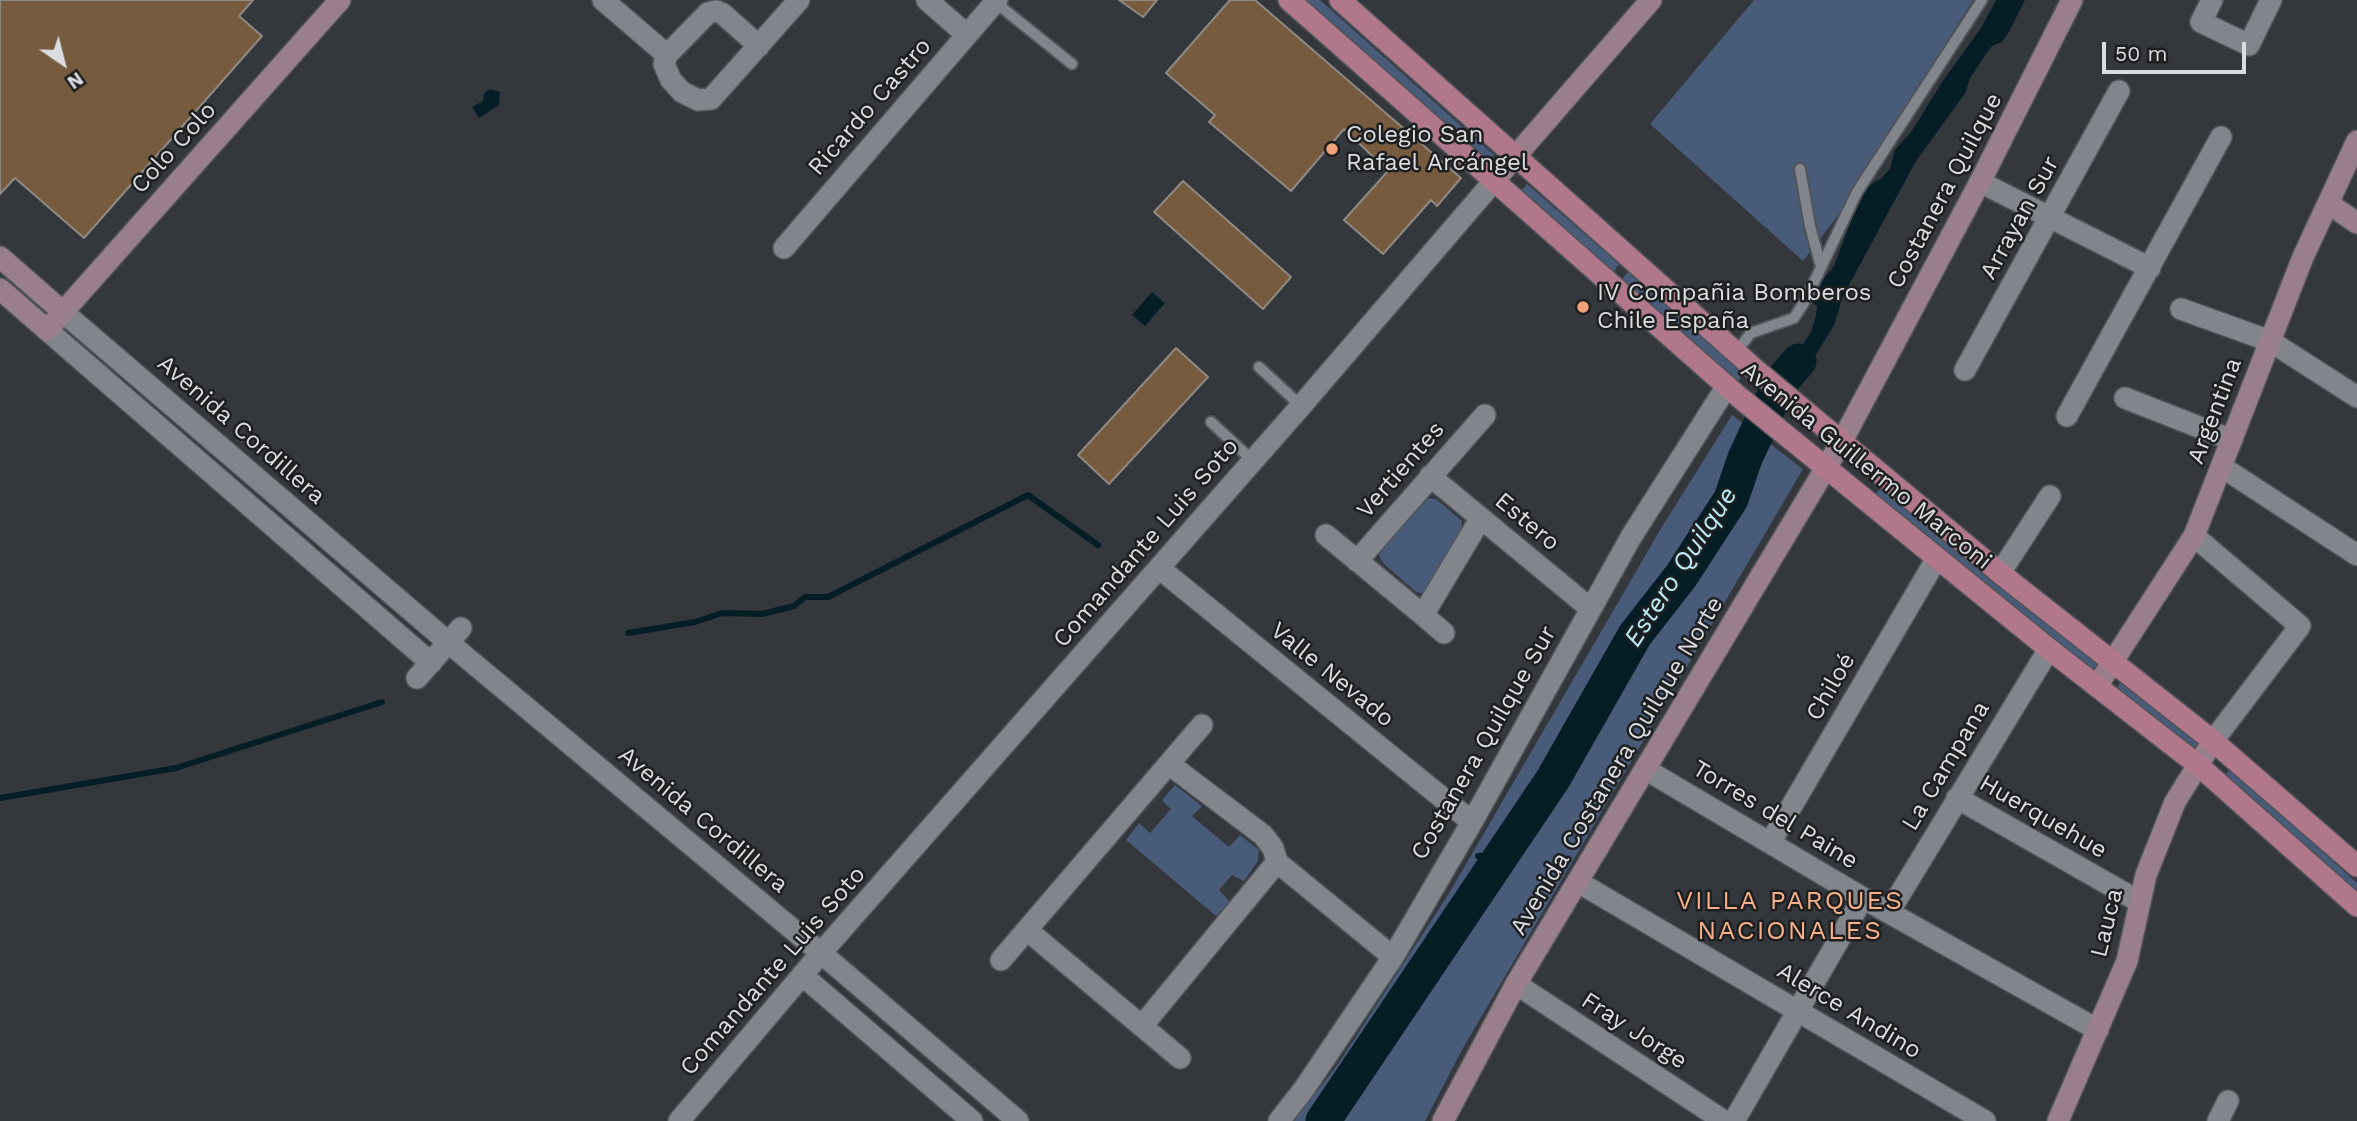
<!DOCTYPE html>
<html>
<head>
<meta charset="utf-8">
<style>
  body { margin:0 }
  #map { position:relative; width:2357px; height:1121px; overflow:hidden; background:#34373c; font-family:"Work Sans",sans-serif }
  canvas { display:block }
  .north { position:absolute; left:28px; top:28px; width:70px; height:70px; -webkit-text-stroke:5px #1d1f21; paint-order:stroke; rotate:145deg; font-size:19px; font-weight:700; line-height:28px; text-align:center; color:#dbdde1 }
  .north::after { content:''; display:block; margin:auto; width:24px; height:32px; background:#dbdde1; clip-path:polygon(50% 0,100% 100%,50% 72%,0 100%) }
  .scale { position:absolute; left:2102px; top:42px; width:144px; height:32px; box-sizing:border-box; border:4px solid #dbdde1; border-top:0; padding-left:9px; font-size:21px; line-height:24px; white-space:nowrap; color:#dbdde1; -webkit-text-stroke:5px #1d1f21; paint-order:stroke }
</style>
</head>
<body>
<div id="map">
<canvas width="2357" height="1121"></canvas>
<div class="north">N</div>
<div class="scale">50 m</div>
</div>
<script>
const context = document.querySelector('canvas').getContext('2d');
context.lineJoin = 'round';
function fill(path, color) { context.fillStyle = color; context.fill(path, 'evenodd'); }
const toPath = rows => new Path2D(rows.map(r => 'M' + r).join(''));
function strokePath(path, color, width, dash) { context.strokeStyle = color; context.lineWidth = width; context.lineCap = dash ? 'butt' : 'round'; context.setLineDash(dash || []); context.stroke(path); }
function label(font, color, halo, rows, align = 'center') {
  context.font = font + ' "Work Sans",sans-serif'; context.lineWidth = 5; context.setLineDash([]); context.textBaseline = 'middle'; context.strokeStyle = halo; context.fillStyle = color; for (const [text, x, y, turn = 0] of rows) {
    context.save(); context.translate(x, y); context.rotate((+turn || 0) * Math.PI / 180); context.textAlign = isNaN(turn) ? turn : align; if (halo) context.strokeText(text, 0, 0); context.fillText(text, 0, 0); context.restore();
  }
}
fill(toPath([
  [1302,0,1320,0,1494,155,1487,164],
  [1754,0,1973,0,1840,213,1803,261,1650,124],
  [1527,184,1619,264,1613,273,1520,192],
  [1629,271,1743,371,1738,383,1620,281],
  [1732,415,1803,469,1463,1048,1425,1121,1294,1121,1338,1064,1448,895,1663,525],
  [1883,485,2099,661,2093,671,1876,494],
  [1426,498,1436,499,1462,521,1461,533,1426,594,1416,592,1384,564,1378,554],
  [2122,680,2203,745,2196,753,2116,689],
  [2230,769,2357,883,2357,895,2224,777],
  [1175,785,1202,806,1192,816,1229,847,1240,835,1259,850,1258,861,1244,881,1232,875,1219,890,1230,902,1216,916,1126,840,1139,823,1150,833,1171,809,1162,800]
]), '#485b79');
fill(toPath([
  [1996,0,2025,0,2009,32,2002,42,1992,46,1983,58,1969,80,1966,92,1916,161,1843,296,1834,325,1817,353,1793,376,1790,391,1770,371,1781,367,1799,350,1811,332,1816,316,1817,306,1812,302,1814,291,1834,266,1860,197,1867,187,1880,179,1890,169,1895,150,1912,131,1942,82,1981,28],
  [490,89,500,92,499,105,479,118,472,107,483,101,484,93],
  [1152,292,1165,303,1145,326,1132,315]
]), '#051e25');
strokePath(toPath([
  [628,633,695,622,722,613,762,614,794,606,805,597,828,597,1028,495,1098,545],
  [0,798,176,768,382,702],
  [1478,856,1502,854]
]), '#051e25', 6);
strokePath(toPath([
  [1323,1121,1553,779,1635,635,1681,576,1731,499,1745,458,1780,383,1799,361]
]), '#051e25', 35);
const building = toPath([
  [0,0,253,0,239,16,262,36,84,238,15,178,0,194,0,0],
  [1119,0,1157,0,1143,17,1119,0],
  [1230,0,1255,0,1461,178,1437,206,1431,200,1383,254,1344,220,1388,171,1344,129,1291,191,1209,122,1215,115,1166,73,1230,0],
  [1183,181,1291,277,1263,309,1154,212,1183,181],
  [1176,348,1208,377,1109,484,1078,455,1176,348]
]);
fill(building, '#775b3f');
strokePath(building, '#8f8984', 2);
const lane = toPath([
  [995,2,1072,64],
  [1800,169,1810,226,1821,267],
  [1736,352,1751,333,1794,318,1805,301,1857,192,1982,0],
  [1259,367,1301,406],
  [1211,422,1253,461]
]);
const street = toPath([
  [603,0,667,55,708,13,716,11,723,14,759,46],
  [927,0,967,35],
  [2212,0,2201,22,2249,45,2271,0],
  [667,55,664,64,671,80,682,92,698,100,711,99,799,0],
  [1980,182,2150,268],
  [784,248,997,0],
  [2181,309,2270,341,2357,397],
  [63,312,449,643,821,953,1018,1121],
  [47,330,431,663],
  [1965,370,2119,91],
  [2125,398,2232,440],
  [2067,416,2221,137],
  [2222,467,2357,555],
  [1430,476,1591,609],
  [1326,535,1423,615,1481,518],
  [2194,536,2300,626,2213,741],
  [1357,561,1485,415],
  [1159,568,1472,822],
  [2000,573,2050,496],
  [1423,615,1444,633],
  [417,678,461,628],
  [1169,764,1263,835,1273,848,1277,862],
  [1645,769,1863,898,2098,1030],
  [1957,798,2140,902],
  [1770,843,1937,558],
  [1578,882,1985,1121],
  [1889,912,2049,649],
  [1027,930,1180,1058],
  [1001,960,1202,725],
  [802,975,972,1121],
  [1516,984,1724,1121],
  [1142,1026,1277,862,1393,957],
  [679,1121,821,953,1301,406,1494,181],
  [1279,1121,1304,1089,1393,957,1472,822,1631,537,1727,386],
  [1734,1121,1863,898],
  [2218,1121,2228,1101]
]);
const secondary = toPath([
  [1494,181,1651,0],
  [2329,204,2357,223],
  [0,257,63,312],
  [0,289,47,330,340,0],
  [2097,686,2194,536,2303,257,2357,141],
  [1443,1121,1516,984,1842,441,1980,182,2072,0],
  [2058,1121,2127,961,2146,875,2175,802,2213,741]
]);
const primary = toPath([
  [1289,0,1739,397,2049,649,2198,765,2357,906],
  [1340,0,1757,371,2000,573,2213,741,2357,866]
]);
strokePath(lane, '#515458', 14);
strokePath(street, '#515458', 24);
strokePath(secondary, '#515458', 24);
strokePath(primary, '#515458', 24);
strokePath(lane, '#82868c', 10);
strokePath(street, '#82868c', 21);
strokePath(secondary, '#997f8b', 21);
strokePath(primary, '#b1788b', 21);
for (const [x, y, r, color] of [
  [1332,149,7,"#f0a278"],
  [1583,307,7,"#f0a278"]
]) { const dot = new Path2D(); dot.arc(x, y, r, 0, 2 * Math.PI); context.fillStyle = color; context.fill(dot); strokePath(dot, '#1d1f21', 2.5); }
label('24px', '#dbdde1', '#1d1f21', [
  ["Ricardo Castro",870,107,-49],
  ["Colo Colo",174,148,-48],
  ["Costanera Quilque",1945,191,-62],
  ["Arrayan Sur",2020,218,-61],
  ["Argentina",2215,411,-69],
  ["Avenida Cordillera",241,430,41],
  ["Avenida Guillermo Marconi",1866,466,39],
  ["Vertientes",1401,470,-49],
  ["Estero",1527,522,40],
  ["Comandante Luis Soto",1146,543,-49],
  ["Valle Nevado",1332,675,39],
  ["Chiloé",1831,687,-60],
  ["Costanera Quilque Sur",1484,743,-60],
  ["Avenida Costanera Quilque Norte",1617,766,-59],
  ["La Campana",1946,766,-59],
  ["Torres del Paine",1775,815,31],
  ["Huerquehue",2043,817,30],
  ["Avenida Cordillera",703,820,40],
  ["Lauca",2107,923,-76],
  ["Comandante Luis Soto",773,971,-49],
  ["Alerce Andino",1849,1011,31],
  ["Fray Jorge",1634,1031,33]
]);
label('24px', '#dbdde1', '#1d1f21', [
  ["Colegio San",1346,135],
  ["Rafael Arcángel",1346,163],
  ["IV Compañia Bomberos",1597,293],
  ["Chile España",1597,321]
], 'left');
label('italic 26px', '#bcebf8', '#1d1f21', [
  ["Estero Quilque",1681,567,-57]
]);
context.letterSpacing = '2px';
label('26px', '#f8b089', '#1d1f21', [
  ["VILLA PARQUES",1790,901],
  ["NACIONALES",1790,931]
]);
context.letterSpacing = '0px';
</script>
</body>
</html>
